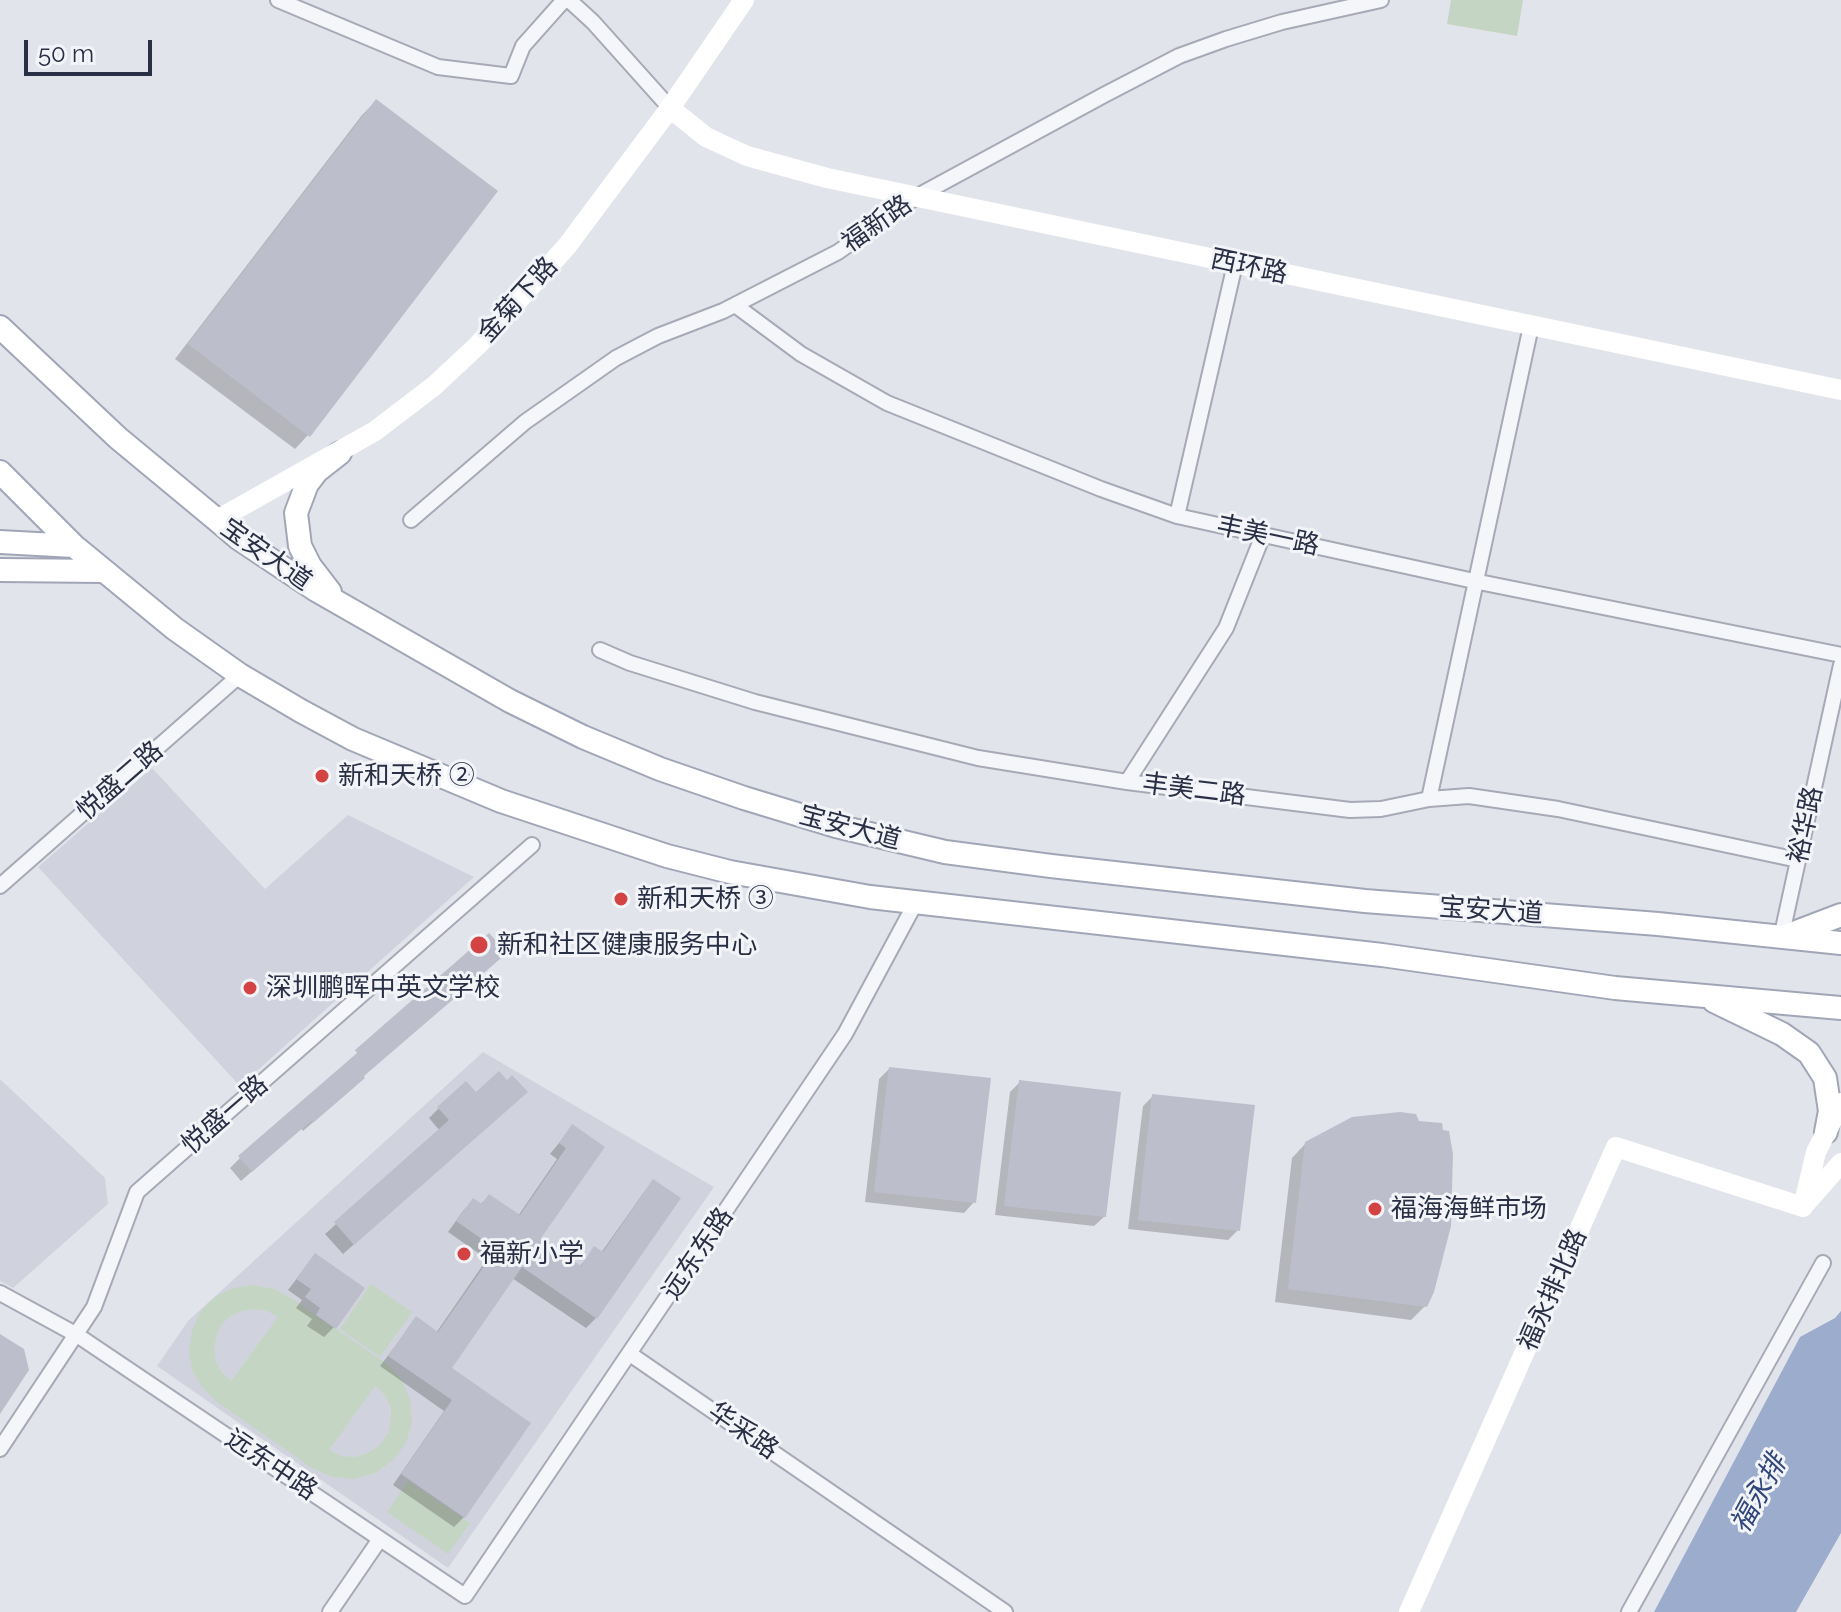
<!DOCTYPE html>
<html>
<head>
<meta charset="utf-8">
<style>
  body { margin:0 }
  #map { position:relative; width:1841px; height:1612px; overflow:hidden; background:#e2e4eb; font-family:Raleway,sans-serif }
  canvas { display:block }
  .scale { position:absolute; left:24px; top:40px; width:128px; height:36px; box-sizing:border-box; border:4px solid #292f44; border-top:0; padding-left:10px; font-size:24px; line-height:28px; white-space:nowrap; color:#292f44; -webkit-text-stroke:6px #f2f4f8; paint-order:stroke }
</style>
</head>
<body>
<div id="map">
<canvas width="1841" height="1612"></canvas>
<div class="scale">50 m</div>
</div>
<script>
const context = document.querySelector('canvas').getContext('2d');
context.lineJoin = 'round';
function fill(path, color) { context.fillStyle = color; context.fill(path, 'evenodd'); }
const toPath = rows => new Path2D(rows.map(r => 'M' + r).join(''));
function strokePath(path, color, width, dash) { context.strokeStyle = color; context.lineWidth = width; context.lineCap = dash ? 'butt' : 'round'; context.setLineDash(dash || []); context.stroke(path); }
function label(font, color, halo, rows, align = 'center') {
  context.font = font + ' Raleway,"Noto Sans SC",sans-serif'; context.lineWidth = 6; context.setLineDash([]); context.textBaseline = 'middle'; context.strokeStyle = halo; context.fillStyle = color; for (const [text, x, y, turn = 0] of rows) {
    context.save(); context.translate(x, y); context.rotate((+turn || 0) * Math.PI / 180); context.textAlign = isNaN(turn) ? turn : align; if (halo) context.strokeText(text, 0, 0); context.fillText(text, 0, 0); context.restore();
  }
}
fill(toPath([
  [152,768,265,889,348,815,474,877,240,1086,38,867],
  [483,1052,714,1187,448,1568,157,1366,188,1321],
  [0,1079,105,1178,108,1204,13,1288,0,1281]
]), '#d0d3dd');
fill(toPath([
  [1451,0,1523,0,1517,36,1447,24],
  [371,1284,412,1312,380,1357,340,1329],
  [254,1285,274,1289,291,1298,387,1364,402,1380,410,1400,412,1422,406,1443,393,1460,375,1473,354,1479,332,1477,312,1468,217,1402,202,1387,192,1370,189,1350,192,1330,201,1311,215,1297,233,1288],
  [254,1309,267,1311,278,1317,231,1381,222,1373,216,1362,214,1349,216,1337,221,1325,230,1316,242,1311],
  [375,1386,385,1395,391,1408,391,1421,388,1434,379,1446,368,1453,355,1457,341,1456,329,1450],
  [408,1481,470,1523,448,1554,387,1512]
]), '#c5d5c3');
fill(toPath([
  [1841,1311,1841,1533,1796,1612,1654,1612,1800,1337,1835,1318]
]), '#9caccc');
fill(toPath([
  [376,101,308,435,295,449,175,359,362,115],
  [489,936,353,1088,303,1131,301,1128,241,1181,230,1168,240,1158],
  [889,1069,974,1202,964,1213,865,1202,879,1079],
  [1020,1082,1105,1216,1094,1226,995,1215,1010,1092],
  [476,1095,515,1102,343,1254,325,1234,440,1131,429,1118,439,1108],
  [1153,1096,1238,1230,1228,1240,1128,1229,1143,1106],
  [1418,1123,1425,1306,1411,1320,1275,1302,1292,1158,1306,1143],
  [572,1127,602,1147,539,1239,579,1267,595,1249,601,1253,644,1192,654,1182,596,1318,586,1328,512,1278,449,1369,464,1517,454,1527,393,1485,444,1411,380,1366,416,1319,436,1333,487,1259,448,1232,463,1211,473,1200,480,1205,489,1196,518,1216,557,1159,550,1154],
  [315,1255,334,1327,324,1337,307,1326,312,1319,296,1308,302,1300,288,1290]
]), '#0003');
fill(toPath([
  [376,99,498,191,310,437,188,344],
  [489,933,507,953,364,1076,365,1078,314,1122,312,1120,252,1172,238,1156,357,1053,355,1050],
  [889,1067,991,1078,976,1203,874,1192],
  [499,1071,507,1080,512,1075,528,1092,354,1245,334,1222,449,1120,437,1107,466,1081,476,1092],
  [1019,1080,1121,1092,1106,1217,1004,1206],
  [1152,1094,1255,1105,1240,1231,1138,1220],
  [1400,1112,1416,1114,1419,1121,1442,1123,1443,1130,1449,1131,1453,1154,1451,1226,1434,1292,1427,1307,1288,1289,1305,1142,1352,1117],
  [572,1124,605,1147,541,1238,581,1266,594,1246,603,1252,653,1179,681,1198,597,1319,522,1267,452,1368,531,1423,465,1518,401,1474,452,1400,388,1356,416,1316,438,1332,496,1249,456,1221,473,1198,482,1204,489,1194,520,1215,566,1148,559,1143],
  [315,1253,365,1288,336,1329,316,1315,320,1308,305,1297,311,1289,296,1279],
  [0,1334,24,1349,29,1370,0,1414]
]), '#bcbfcb');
const street = toPath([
  [278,0,438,67,511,76,523,46,564,0],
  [569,0,593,22,670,108],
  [735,305,801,354,887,403,1101,489,1177,516,1474,581,1841,655],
  [1177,516,1235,264],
  [411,520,525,422,616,358,658,336,723,311,838,252,916,197,1104,95,1179,56,1226,39,1282,22,1381,0],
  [600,650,630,663,755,702,978,758,1127,782,1350,810,1381,809,1429,799,1469,796,1558,809,1798,860],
  [1127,782,1226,628,1263,535],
  [1429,799,1531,326],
  [0,886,240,675],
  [1781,938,1841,665],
  [0,1293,77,1335,465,1596,845,1034,916,902],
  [630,1354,1005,1612],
  [0,1449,94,1307,137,1192,532,845],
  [330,1612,380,1539],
  [1629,1612,1823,1263]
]);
const primary = toPath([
  [0,327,118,438,217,520,238,538,316,590,510,701,583,737,660,769,744,798,836,826,945,852,1051,866,1365,901,1658,924,1841,943],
  [0,472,74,546,175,629,240,675,301,711,353,739,501,801,667,856,730,872,870,897,1382,955,1615,988,1841,1008],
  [0,542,74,546],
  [0,570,103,571],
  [330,592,310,566,300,546,296,513,307,484,317,471,340,453],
  [1786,936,1841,915],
  [1714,1001,1782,1034,1809,1053,1825,1078,1830,1111,1826,1132]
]);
strokePath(street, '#a7aab6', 18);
strokePath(primary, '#a1a6b7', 26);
strokePath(street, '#f5f6f9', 14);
strokePath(toPath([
  [670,108,706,137,747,156,827,178,1841,390],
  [217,520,375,431,434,386,478,345,567,246,670,108,744,0],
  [1806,1203,1841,1163],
  [1803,1207,1816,1152,1841,1103],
  [1409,1612,1616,1147,1803,1207]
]), '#fff', 20);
strokePath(primary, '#fff', 22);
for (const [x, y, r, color] of [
  [322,776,8,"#d44343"],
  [621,899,8,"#d44343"],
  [479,945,10,"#d44343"],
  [250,988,8,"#d44343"],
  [1375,1209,8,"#d44343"],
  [464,1254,8,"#d44343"]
]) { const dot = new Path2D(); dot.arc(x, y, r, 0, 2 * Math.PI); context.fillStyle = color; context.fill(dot); strokePath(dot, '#f2f4f8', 3); }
label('26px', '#292f44', '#f2f4f8', [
  ["福新路",877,224,-35],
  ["西环路",1249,267,12],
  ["金菊下路",518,300,-48],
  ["丰美一路",1268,536,12],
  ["宝安大道",266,555,35],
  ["悦盛二路",120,781,-41],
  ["丰美二路",1194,790,7],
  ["裕华路",1806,825,-78],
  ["宝安大道",850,828,15],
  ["宝安大道",1491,911,4],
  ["悦盛一路",225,1115,-41],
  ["远东东路",698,1254,-56],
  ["福永排北路",1553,1290,-66],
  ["华采路",743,1431,35],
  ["远东中路",271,1465,34]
]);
label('26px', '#292f44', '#f2f4f8', [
  ["新和天桥 ②",338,776],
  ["新和天桥 ③",637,899],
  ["新和社区健康服务中心",497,945],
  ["深圳鹏晖中英文学校",266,988],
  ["福海海鲜市场",1391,1209],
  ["福新小学",480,1254]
], 'left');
label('italic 28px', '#31477a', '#f2f4f8', [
  ["福永排",1759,1494,-61]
]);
</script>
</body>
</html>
